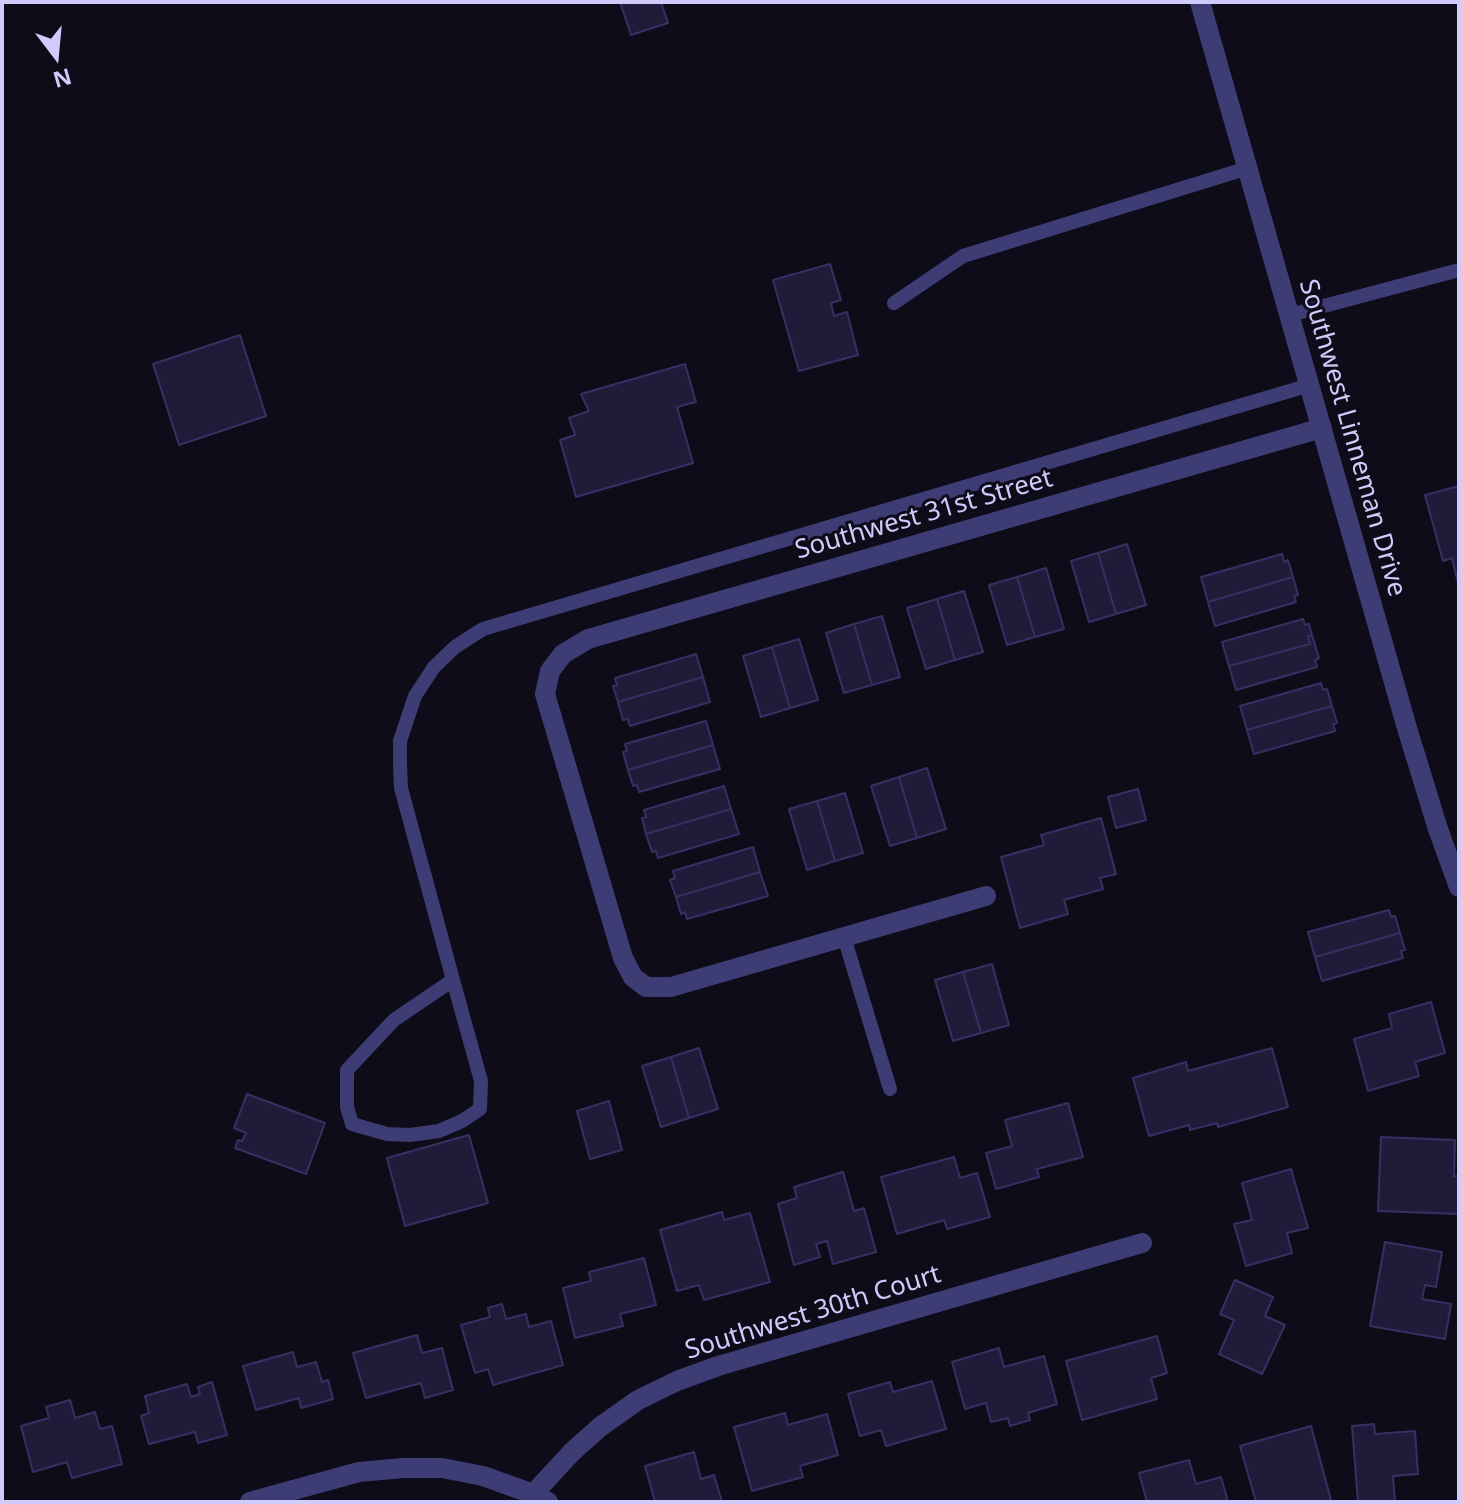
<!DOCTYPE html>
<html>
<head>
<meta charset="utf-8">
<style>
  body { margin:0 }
  #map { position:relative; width:1461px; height:1504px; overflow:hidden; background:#0f0c1a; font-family:"Noto Sans",sans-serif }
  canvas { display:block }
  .frame { position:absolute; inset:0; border:4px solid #d0cbfa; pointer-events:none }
  .north { position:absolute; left:16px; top:16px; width:80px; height:80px; -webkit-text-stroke:6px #0f0c1a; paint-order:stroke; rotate:164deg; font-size:22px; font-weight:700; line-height:32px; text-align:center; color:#d0cbfa }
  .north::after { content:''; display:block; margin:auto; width:28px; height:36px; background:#d0cbfa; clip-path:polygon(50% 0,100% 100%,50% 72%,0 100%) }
</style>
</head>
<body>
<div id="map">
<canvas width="1461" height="1504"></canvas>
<div class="frame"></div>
<div class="north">N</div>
</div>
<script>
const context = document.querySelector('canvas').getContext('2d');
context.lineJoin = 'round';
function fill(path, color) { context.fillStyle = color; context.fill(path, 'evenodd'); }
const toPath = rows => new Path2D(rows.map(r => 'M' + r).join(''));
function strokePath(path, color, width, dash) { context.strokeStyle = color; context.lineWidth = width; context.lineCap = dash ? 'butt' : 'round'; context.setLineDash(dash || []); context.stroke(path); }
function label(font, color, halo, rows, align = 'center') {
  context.font = font + ' "Noto Sans",sans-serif'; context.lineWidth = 6; context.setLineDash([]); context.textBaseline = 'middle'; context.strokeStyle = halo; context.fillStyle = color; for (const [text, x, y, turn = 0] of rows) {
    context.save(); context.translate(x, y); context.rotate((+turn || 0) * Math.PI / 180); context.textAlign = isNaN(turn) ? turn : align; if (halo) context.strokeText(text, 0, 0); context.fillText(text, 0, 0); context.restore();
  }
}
const building = toPath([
  [620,2,661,2,668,23,631,35,620,2],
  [830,264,841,300,831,303,834,316,847,312,858,355,799,371,773,280,830,264],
  [240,335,266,416,179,445,153,364,240,335],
  [685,364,696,402,677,407,693,463,576,497,560,440,575,435,569,418,589,411,581,394,685,364],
  [1459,486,1459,587,1452,558,1443,561,1425,495,1459,486],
  [1127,544,1146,605,1116,614,1098,553,1127,544],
  [1098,553,1116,614,1089,622,1071,561,1098,553],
  [1282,554,1284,562,1288,560,1293,577,1208,602,1201,577,1282,554],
  [1046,568,1064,629,1035,637,1017,577,1046,568],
  [1017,577,1035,637,1007,645,989,585,1017,577],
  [1293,577,1298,595,1294,596,1296,602,1215,626,1208,602,1293,577],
  [964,591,983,652,955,660,937,599,964,591],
  [937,599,955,660,926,669,907,608,937,599],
  [882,616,900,677,872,685,854,624,882,616],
  [1303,619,1305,625,1309,624,1312,635,1308,636,1310,644,1229,666,1222,642,1303,619],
  [854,624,872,685,844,693,826,633,854,624],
  [1312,635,1319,658,1315,660,1317,667,1236,690,1229,666,1310,644,1308,636,1312,635],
  [799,639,818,700,790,708,772,647,799,639],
  [772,647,790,708,761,717,743,656,772,647],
  [696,654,703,677,618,702,613,686,617,685,615,678,696,654],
  [703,677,710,702,630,726,628,719,623,720,618,702,703,677],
  [1321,683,1323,690,1327,689,1332,706,1247,730,1240,706,1321,683],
  [1332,706,1337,723,1333,724,1335,731,1254,754,1247,730,1332,706],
  [706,721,713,745,628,770,623,752,627,751,625,744,706,721],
  [713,745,720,769,639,792,637,785,633,786,628,770,713,745],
  [927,768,946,829,917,838,899,777,927,768],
  [899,777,917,838,890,846,871,786,899,777],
  [724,786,731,809,646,834,642,818,646,817,644,810,724,786],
  [1138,789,1146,820,1116,828,1108,797,1138,789],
  [845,793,863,853,835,861,817,801,845,793],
  [817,801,835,861,807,870,789,809,817,801],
  [731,809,739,834,658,858,656,851,652,852,646,834,731,809],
  [1101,818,1116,874,1100,878,1103,889,1064,900,1068,914,1020,928,1001,857,1044,845,1041,835,1101,818],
  [753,847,760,872,676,897,670,880,675,878,673,871,753,847],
  [760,872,768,896,687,919,685,912,681,914,676,897,760,872],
  [1389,910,1391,917,1395,916,1400,933,1315,957,1308,932,1389,910],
  [1400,933,1405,950,1401,951,1403,958,1322,981,1315,957,1400,933],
  [992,964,1009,1025,981,1033,963,972,992,964],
  [963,972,981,1033,953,1041,935,980,963,972],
  [1431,1002,1445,1053,1415,1062,1419,1076,1368,1091,1354,1039,1392,1028,1389,1014,1431,1002],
  [699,1048,718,1109,689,1118,671,1057,699,1048],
  [1272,1048,1288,1107,1218,1127,1217,1123,1190,1130,1189,1125,1149,1136,1133,1078,1186,1062,1188,1071,1272,1048],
  [671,1057,689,1118,661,1127,642,1066,671,1057],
  [247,1094,325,1123,306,1174,235,1148,238,1140,242,1141,246,1133,234,1128,247,1094],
  [609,1101,622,1150,590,1159,577,1111,609,1101],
  [1068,1103,1083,1157,1037,1169,1039,1177,996,1189,986,1153,1012,1146,1005,1120,1068,1103],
  [469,1135,488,1203,405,1226,387,1158,469,1135],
  [1381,1137,1455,1140,1454,1176,1459,1176,1459,1214,1378,1211,1381,1137],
  [954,1157,960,1178,977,1173,990,1217,947,1229,944,1220,897,1234,881,1177,954,1157],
  [1291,1169,1308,1228,1287,1233,1292,1253,1246,1266,1234,1224,1252,1220,1242,1183,1291,1169],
  [843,1172,854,1211,864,1208,876,1252,833,1264,827,1241,816,1244,820,1257,794,1265,778,1204,797,1198,794,1187,843,1172],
  [722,1212,724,1220,750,1213,770,1282,704,1300,699,1285,677,1291,660,1230,722,1212],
  [1385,1242,1442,1252,1436,1287,1425,1285,1422,1299,1451,1304,1445,1339,1370,1326,1385,1242],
  [644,1258,656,1305,620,1314,623,1326,575,1338,563,1288,591,1281,589,1272,644,1258],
  [1235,1280,1273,1297,1265,1316,1285,1325,1262,1374,1219,1354,1234,1320,1220,1314,1235,1280],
  [502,1304,506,1319,526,1314,529,1327,551,1321,563,1365,493,1385,488,1369,475,1373,461,1325,490,1317,488,1308,502,1304],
  [417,1335,422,1353,442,1348,453,1390,425,1398,421,1383,366,1398,353,1353,417,1335],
  [1157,1336,1167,1373,1151,1378,1157,1399,1082,1420,1066,1361,1157,1336],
  [999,1348,1004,1367,1044,1356,1057,1404,1028,1413,1030,1420,1010,1426,1008,1418,991,1422,986,1403,965,1409,952,1362,999,1348],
  [293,1352,297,1367,316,1362,322,1382,328,1380,333,1399,301,1408,299,1398,256,1410,243,1366,293,1352],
  [932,1381,946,1429,886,1446,881,1430,860,1436,848,1394,890,1382,893,1392,932,1381],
  [212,1382,227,1435,198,1443,195,1432,149,1444,141,1416,149,1413,145,1396,187,1384,191,1397,200,1394,198,1387,212,1382],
  [70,1400,75,1418,95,1412,100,1429,112,1426,122,1464,72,1478,67,1462,33,1472,21,1426,49,1418,46,1407,70,1400],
  [785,1413,788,1425,827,1414,838,1455,800,1466,803,1477,752,1491,734,1427,785,1413],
  [1374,1424,1375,1434,1415,1431,1418,1474,1393,1476,1395,1502,1358,1502,1352,1426,1374,1424],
  [1311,1426,1331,1500,1322,1502,1256,1502,1240,1446,1311,1426],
  [694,1452,701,1479,714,1475,722,1502,655,1502,645,1466,694,1452],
  [1189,1460,1196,1484,1221,1477,1228,1502,1147,1502,1139,1473,1189,1460]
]);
fill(building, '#211a39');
strokePath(building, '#392f63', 2);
strokePath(toPath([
  [894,303,963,256,1248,168],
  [1290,315,1459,270],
  [844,937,890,1089],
  [453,980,481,1081,480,1109,462,1121,439,1131,410,1135,387,1134,352,1124,347,1107,347,1070,394,1020,453,980,401,788,400,765,400,741,415,696,434,667,455,647,483,629,1310,385]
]), '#3e3c74', 14);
strokePath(toPath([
  [986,896,671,987,646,987,633,977,623,958,545,694,550,671,563,654,588,639,1322,428],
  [533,1494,573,1451,600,1427,638,1400,677,1381,718,1366,1142,1243],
  [250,1502,359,1472,403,1468,442,1468,483,1476,533,1494,548,1502]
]), '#3e3c74', 20);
strokePath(toPath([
  [1200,2,1407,728,1438,829,1459,887]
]), '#3e3c74', 20);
label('26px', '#d0cbfa', '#0f0c1a', [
  ["Southwest Linneman Drive",1352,438,74],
  ["Southwest 31st Street",924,515,-16],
  ["Southwest 30th Court",813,1313,-17]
]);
</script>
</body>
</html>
